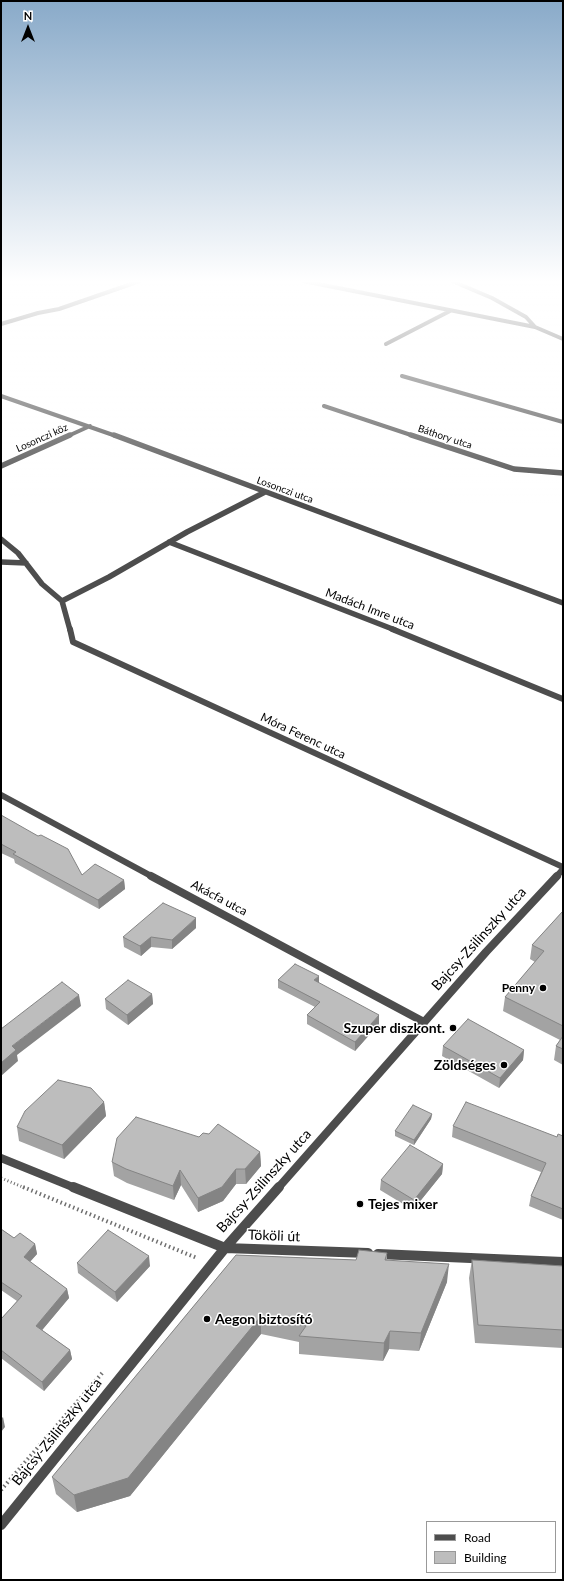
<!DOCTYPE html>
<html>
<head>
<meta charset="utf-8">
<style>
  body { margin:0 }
  #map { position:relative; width:564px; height:1581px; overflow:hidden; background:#fff; font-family:Lato,sans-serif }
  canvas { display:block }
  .frame { position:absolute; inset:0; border:2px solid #000; pointer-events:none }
  .legend { position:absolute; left:426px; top:1521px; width:130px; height:52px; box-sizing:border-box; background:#fff; border:1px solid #999; margin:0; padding:5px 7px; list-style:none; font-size:12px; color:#000 }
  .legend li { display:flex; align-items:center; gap:8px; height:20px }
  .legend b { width:20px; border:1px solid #999 }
  .north { position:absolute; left:8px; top:8px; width:40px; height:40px; -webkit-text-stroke:3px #fff; paint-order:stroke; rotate:0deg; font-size:11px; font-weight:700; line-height:16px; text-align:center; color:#000 }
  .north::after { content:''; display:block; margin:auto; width:14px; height:18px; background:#000; clip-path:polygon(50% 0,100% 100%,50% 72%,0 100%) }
</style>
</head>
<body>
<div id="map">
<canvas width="564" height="1581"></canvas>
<div class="frame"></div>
<ul class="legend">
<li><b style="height:5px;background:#4d4d4d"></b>Road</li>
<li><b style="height:11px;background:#bdbdbd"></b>Building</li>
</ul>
<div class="north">N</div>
</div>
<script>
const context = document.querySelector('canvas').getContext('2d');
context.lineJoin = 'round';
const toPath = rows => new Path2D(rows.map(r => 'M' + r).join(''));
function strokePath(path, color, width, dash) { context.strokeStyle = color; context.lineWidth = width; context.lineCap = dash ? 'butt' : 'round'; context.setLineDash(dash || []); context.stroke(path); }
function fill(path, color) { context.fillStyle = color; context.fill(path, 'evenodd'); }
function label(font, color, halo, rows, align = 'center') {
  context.font = font + ' Lato,sans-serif'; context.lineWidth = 3; context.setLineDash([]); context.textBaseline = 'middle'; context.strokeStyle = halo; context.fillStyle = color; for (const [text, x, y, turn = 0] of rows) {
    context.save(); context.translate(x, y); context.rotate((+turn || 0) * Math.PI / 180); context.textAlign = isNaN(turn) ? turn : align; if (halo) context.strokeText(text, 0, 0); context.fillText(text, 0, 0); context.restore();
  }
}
strokePath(toPath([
  [1,1178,25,1188]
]), '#6f6f6f', 3, [1, 2.5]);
strokePath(toPath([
  [23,1187,197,1258],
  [1,1490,104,1371]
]), '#6f6f6f', 4, [1.5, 3]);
strokePath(toPath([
  [303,281,535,327],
  [452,281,492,298,526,317,535,327,563,339],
  [1,324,38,313,59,309,140,281],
  [386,344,450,311],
  [402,376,563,422],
  [1,396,116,436],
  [324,406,414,436],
  [68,436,90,426]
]), '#4d4d4d', 4);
strokePath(toPath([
  [114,435,563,603],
  [411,435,514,469,563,473],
  [1,466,70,435],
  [1,539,18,553,42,584,62,601],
  [169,542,395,630],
  [1,562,26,563],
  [62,601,70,630],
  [62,601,109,577,187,532,265,492]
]), '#4d4d4d', 5.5);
strokePath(toPath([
  [70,629,73,642,563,867],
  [392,629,563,699],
  [1,795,153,877],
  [556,877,563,869]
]), '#4d4d4d', 6);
strokePath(toPath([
  [151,876,424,1022],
  [1,1158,75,1188],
  [278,1188,486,952,557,876]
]), '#4d4d4d', 8);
strokePath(toPath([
  [73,1187,225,1248,368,1253],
  [378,1254,563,1262],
  [1,1525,225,1248,279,1187]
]), '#4d4d4d', 10);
fill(toPath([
  [1,815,82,875,124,880,125,889,99,909,15,863,14,859,1,853],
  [563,911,563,1065,554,1060,556,1046,560,1040,503,1011,505,997,535,962,530,959,532,945],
  [196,928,172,949,151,947,141,956,124,947,123,937],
  [278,980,319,983,379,1024,355,1051,307,1024,307,1015,315,1007,278,988],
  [152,994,153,1004,128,1025,106,1009,105,999],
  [443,1046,524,1050,523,1060,499,1088,442,1056],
  [104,1102,106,1116,64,1159,19,1141,17,1127],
  [432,1114,431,1119,414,1145,395,1136,395,1131],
  [453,1126,557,1137,563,1136,563,1220,529,1206,531,1196,541,1172,452,1137],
  [199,1137,260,1152,261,1166,246,1184,236,1184,223,1201,198,1212,181,1185,174,1200,127,1183,114,1176,112,1162],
  [443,1164,442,1174,413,1210,380,1190,381,1180],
  [1,1229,14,1238,35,1244,37,1254,30,1262,67,1289,69,1298,42,1330,70,1350,72,1359,44,1391,1,1358,1,1319,17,1301,1,1290],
  [387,1253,387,1260,447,1282,419,1351,389,1349,383,1361,299,1354,299,1342,261,1334,130,1496,77,1512,56,1494,52,1477,236,1255,356,1260],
  [472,1260,563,1266,563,1348,475,1343,469,1278],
  [77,1263,150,1266,117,1302,78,1273]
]), '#a3a3a3');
fill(toPath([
  [124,880,125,889,99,909,98,900],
  [196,918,196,928,172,949,172,940],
  [151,937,151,947,141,956,140,946],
  [319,976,319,985,314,980],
  [152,994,153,1004,128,1025,127,1015],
  [79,995,81,1006,17,1055,18,1061,1,1076,1,1063,12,1046],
  [379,1015,379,1024,355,1051,355,1042],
  [524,1050,523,1060,499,1088,500,1078],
  [104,1102,106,1116,64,1159,62,1145],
  [432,1114,431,1119,414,1145,414,1140],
  [260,1152,261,1166,246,1184,245,1169],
  [443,1164,442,1174,413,1210,414,1200],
  [236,1169,236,1184,223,1201,198,1212,198,1198],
  [180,1170,181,1185,174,1200,173,1186],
  [35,1244,37,1254,25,1267,24,1257],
  [149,1256,150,1266,117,1302,115,1292],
  [449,1264,447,1282,419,1351,421,1333],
  [67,1289,69,1298,38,1335,36,1326],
  [261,1316,261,1334,130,1496,77,1512,74,1495],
  [390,1331,389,1349,383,1361,384,1343],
  [70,1350,72,1359,44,1391,42,1382],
  [3,1417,5,1427,1,1432,1,1419]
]), '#848484');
const building = toPath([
  [1,815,38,836,41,835,68,849,82,875,95,864,124,880,98,900,13,854,16,852,1,844,1,815],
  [163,903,196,918,172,940,151,937,140,946,123,937,163,903],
  [563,911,563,1026,505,997,544,951,532,945,563,911],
  [295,964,319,976,314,980,379,1015,355,1042,307,1015,320,1002,278,980,295,964],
  [128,980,152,994,127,1015,105,999,128,980],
  [62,982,79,995,12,1046,16,1050,1,1063,1,1029,62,982],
  [468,1019,524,1050,500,1078,443,1046,468,1019],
  [563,1036,563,1049,556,1046,563,1036],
  [58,1080,91,1088,104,1102,62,1145,17,1127,25,1111,58,1080],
  [466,1102,557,1137,558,1134,563,1136,563,1209,531,1196,546,1163,453,1126,466,1102],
  [413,1105,432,1114,414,1140,395,1131,413,1105],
  [136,1117,199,1137,203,1133,209,1134,218,1124,260,1152,245,1169,236,1169,222,1187,198,1198,180,1170,173,1186,126,1169,112,1162,117,1138,136,1117],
  [410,1145,443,1164,414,1200,381,1180,410,1145],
  [1,1229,14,1238,20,1233,35,1244,24,1257,67,1289,36,1326,70,1350,42,1382,1,1350,1,1319,22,1296,1,1282,1,1229],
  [108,1230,149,1256,115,1292,77,1263,108,1230],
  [359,1250,387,1253,385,1260,449,1264,421,1333,390,1331,384,1343,299,1336,306,1326,261,1316,128,1478,74,1495,52,1477,236,1255,356,1260,359,1250],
  [472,1260,563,1266,563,1330,478,1325,472,1260]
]);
fill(building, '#bdbdbd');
strokePath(building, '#848484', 1);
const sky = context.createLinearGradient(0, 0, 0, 503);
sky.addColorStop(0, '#89aac9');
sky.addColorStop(0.56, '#fff');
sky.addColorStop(1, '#ffffff00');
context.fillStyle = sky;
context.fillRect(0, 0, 564, 503);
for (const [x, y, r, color] of [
  [543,988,4,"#000"],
  [453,1028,4,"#000"],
  [504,1065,4,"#000"],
  [360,1204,4,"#000"],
  [207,1319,4,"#000"]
]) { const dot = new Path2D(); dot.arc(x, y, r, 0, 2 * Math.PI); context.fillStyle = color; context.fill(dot); strokePath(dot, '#fff', 1.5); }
label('10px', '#000', '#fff', [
  ["Báthory utca",445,437,18],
  ["Losonczi köz",42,438,-24],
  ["Losonczi utca",285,490,20]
]);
label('12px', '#000', '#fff', [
  ["Madách Imre utca",370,609,21],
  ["Móra Ferenc utca",303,736,25],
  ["Akácfa utca",219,898,28]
]);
label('bold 12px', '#000', '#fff', [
  ["Penny",535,988]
], 'right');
label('14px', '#000', '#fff', [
  ["Bajcsy-Zsilinszky utca",479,939,-48],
  ["Bajcsy-Zsilinszky utca",264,1181,-48],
  ["Tököli út",274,1236,2],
  ["Bajcsy-Zsilinszky utca",57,1432,-51]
]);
label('bold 14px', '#000', '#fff', [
  ["Szuper diszkont.",445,1028],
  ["Zöldséges",496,1065],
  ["Tejes mixer",368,1204,"left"],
  ["Aegon biztosító",215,1319,"left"]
], 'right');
</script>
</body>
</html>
